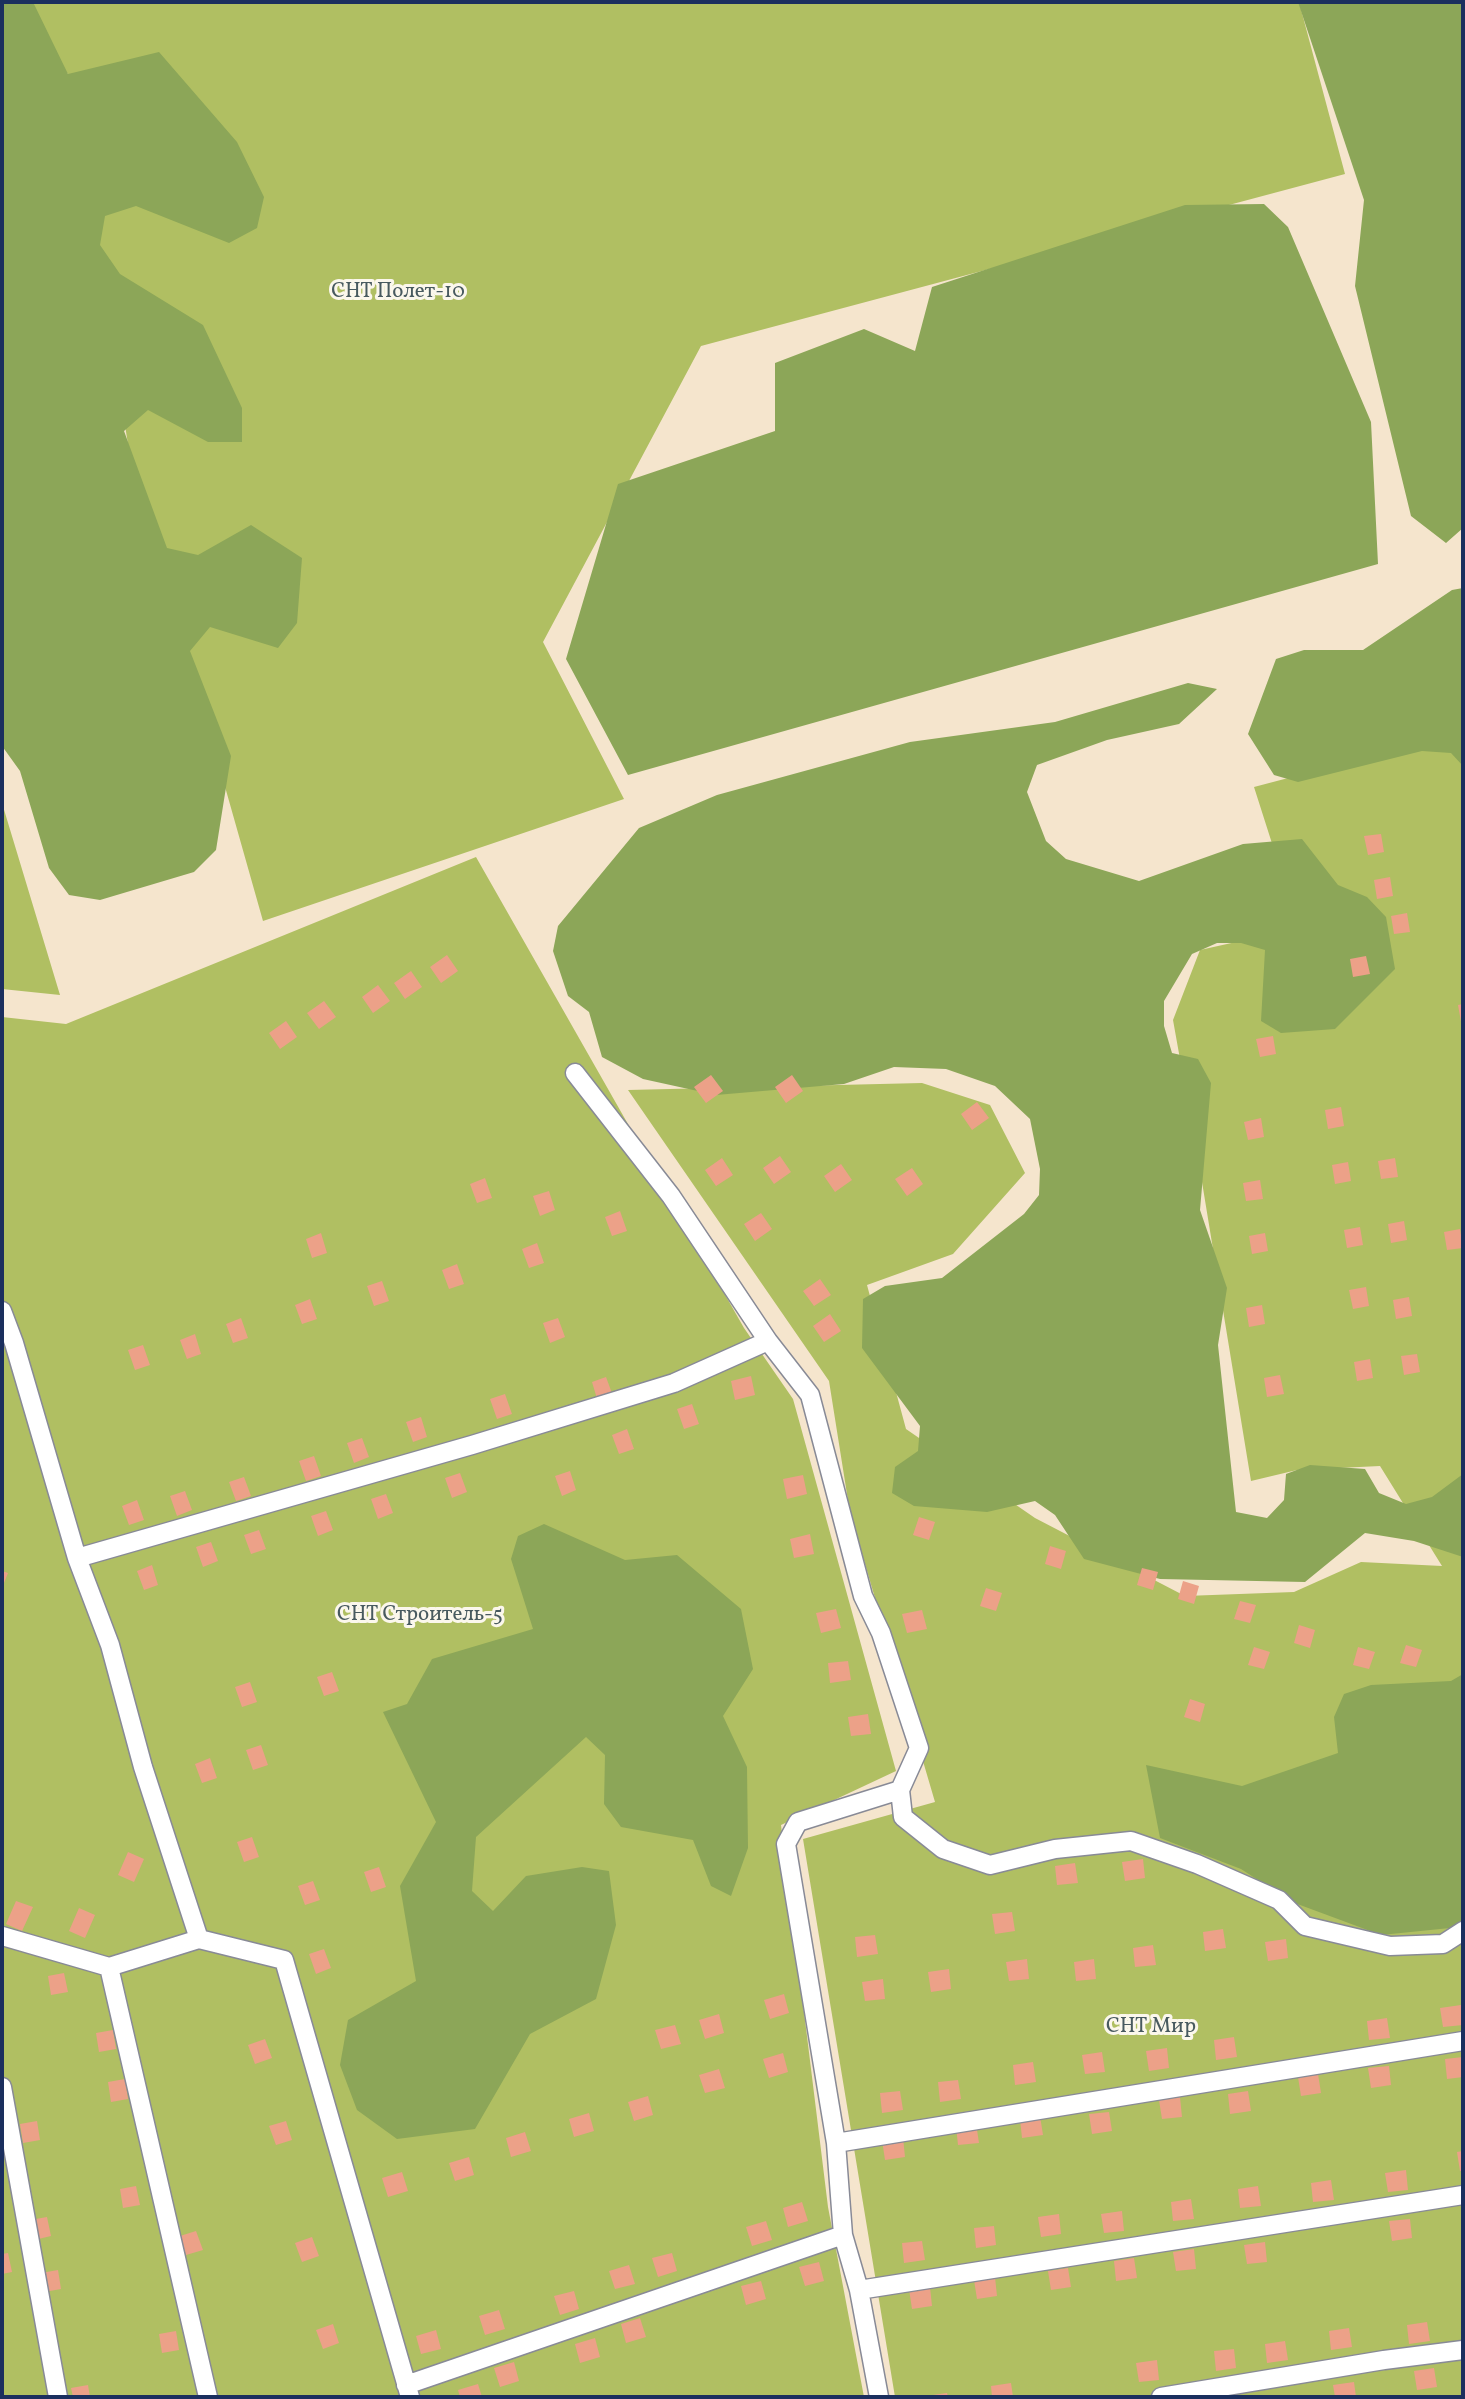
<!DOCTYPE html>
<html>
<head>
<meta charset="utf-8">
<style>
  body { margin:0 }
  #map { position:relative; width:1465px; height:2399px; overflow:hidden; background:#f5e5cd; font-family:Vollkorn,serif }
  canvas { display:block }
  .frame { position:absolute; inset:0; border:4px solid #1b2f5e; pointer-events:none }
</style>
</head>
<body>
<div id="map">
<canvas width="1465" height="2399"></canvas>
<div class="frame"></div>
</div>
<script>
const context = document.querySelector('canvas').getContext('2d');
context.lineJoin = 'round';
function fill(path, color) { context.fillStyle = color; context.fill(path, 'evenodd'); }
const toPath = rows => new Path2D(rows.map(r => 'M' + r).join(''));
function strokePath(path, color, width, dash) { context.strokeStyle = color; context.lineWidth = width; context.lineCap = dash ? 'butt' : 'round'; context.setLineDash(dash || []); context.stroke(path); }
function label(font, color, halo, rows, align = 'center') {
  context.font = font + ' Vollkorn,serif'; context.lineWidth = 6; context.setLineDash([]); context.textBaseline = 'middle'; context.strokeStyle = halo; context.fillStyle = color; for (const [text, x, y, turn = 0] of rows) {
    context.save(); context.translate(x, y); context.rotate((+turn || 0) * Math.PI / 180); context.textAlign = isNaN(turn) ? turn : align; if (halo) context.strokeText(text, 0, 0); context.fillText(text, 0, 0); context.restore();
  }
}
fill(toPath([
  [2,2,1299,2,1345,174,701,346,543,642,624,799,263,921,128,444,68,74],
  [1463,732,1463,2397,895,2397,803,1839,935,1802,850,1513,829,1381,628,1090,922,1083,990,1105,1025,1173,953,1254,867,1285,906,1429,1035,1518,1185,1596,1294,1592,1361,1562,1442,1566,1380,1466,1297,1470,1251,1481,1202,1182,1173,1020,1200,950,1299,928,1254,787],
  [2,803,60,995,2,989],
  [476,857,744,1328,793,1399,896,1771,781,1825,828,2207,864,2397,2,2397,2,1017,66,1024]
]), '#b0bf62');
fill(toPath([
  [2,2,33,2,68,74,159,52,237,142,264,197,257,228,229,243,136,206,105,216,100,245,120,274,203,325,242,408,242,442,208,442,148,410,124,431,167,548,198,555,251,525,302,558,297,623,278,648,210,627,190,651,231,756,216,850,194,872,100,900,69,895,49,868,20,771,2,746],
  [1298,2,1463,2,1463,528,1446,543,1411,516,1355,286,1364,200],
  [1264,204,1288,227,1371,422,1378,564,628,775,566,659,618,484,775,431,775,363,864,329,915,351,932,287,1185,205],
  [1463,588,1463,766,1451,753,1422,751,1298,782,1274,775,1248,734,1276,659,1304,650,1363,650,1452,590],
  [1188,683,1217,689,1179,724,1107,740,1037,765,1027,792,1046,841,1066,859,1139,881,1243,844,1302,839,1338,885,1367,897,1386,917,1395,969,1335,1029,1281,1033,1261,1021,1265,950,1241,943,1217,943,1192,954,1164,1001,1164,1026,1172,1053,1198,1059,1211,1083,1200,1210,1227,1288,1218,1345,1236,1512,1267,1518,1284,1500,1286,1474,1310,1465,1365,1469,1379,1493,1406,1504,1432,1497,1463,1474,1463,1557,1414,1541,1365,1533,1305,1582,1160,1579,1084,1559,1055,1515,1035,1501,987,1512,914,1506,892,1493,895,1467,918,1451,920,1426,862,1348,863,1299,885,1286,942,1278,1024,1214,1039,1195,1040,1169,1030,1119,995,1086,946,1069,894,1067,844,1084,716,1095,643,1079,602,1057,589,1012,568,996,553,951,558,926,639,828,717,795,910,742,1055,722],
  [544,1524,625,1560,677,1555,741,1609,753,1669,723,1716,747,1767,748,1848,731,1896,711,1886,693,1840,621,1827,604,1804,605,1755,586,1737,476,1837,472,1891,493,1911,526,1876,582,1867,609,1871,616,1925,596,1999,530,2034,475,2129,397,2139,357,2110,340,2065,348,2020,416,1981,400,1886,436,1822,383,1712,407,1704,432,1659,533,1629,511,1559,518,1536],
  [1463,1674,1463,1921,1450,1928,1381,1935,1292,1902,1241,1869,1160,1838,1146,1765,1242,1786,1338,1753,1334,1717,1344,1694,1371,1685,1451,1681]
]), '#8ca658');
fill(toPath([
  [1381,834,1384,852,1368,855,1364,836],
  [1390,877,1393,896,1377,899,1374,880],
  [1407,913,1410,932,1394,934,1391,916],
  [447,955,458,971,441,983,430,967],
  [1366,956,1370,974,1353,977,1350,959],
  [411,971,422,987,405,999,394,983],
  [378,985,390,1001,373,1013,362,997],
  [324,1001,336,1017,319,1029,307,1013],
  [1463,1004,1463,1027,1462,1027,1458,1005],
  [286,1021,297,1037,280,1049,269,1033],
  [1273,1036,1276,1054,1260,1057,1256,1039],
  [711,1075,723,1091,706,1103,694,1087],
  [792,1075,803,1091,786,1103,775,1087],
  [977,1102,989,1118,972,1130,961,1114],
  [1341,1107,1344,1126,1328,1129,1325,1110],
  [1261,1118,1264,1137,1248,1140,1244,1122],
  [780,1156,791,1172,774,1184,763,1168],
  [722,1158,733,1175,716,1186,705,1170],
  [1395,1158,1398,1177,1381,1179,1378,1161],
  [1348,1162,1351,1181,1335,1184,1332,1165],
  [841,1164,852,1180,835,1192,824,1176],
  [912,1168,923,1184,907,1196,895,1179],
  [485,1178,492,1198,477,1203,470,1184],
  [1260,1180,1263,1199,1246,1201,1243,1183],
  [549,1191,555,1210,540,1216,533,1196],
  [620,1211,627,1231,612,1236,605,1217],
  [761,1213,772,1229,755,1241,744,1224],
  [1404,1221,1407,1240,1391,1243,1388,1224],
  [1360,1227,1363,1245,1347,1248,1344,1230],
  [1460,1229,1463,1248,1447,1250,1444,1232],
  [321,1233,327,1253,312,1258,306,1239],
  [1265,1233,1268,1251,1252,1254,1249,1236],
  [537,1243,544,1263,529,1268,522,1249],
  [457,1264,464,1284,449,1289,442,1270],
  [820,1279,831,1295,814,1306,803,1291],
  [382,1281,389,1301,374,1306,367,1286],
  [1366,1287,1369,1306,1353,1309,1349,1290],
  [1409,1297,1412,1316,1396,1319,1393,1300],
  [310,1299,317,1319,302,1324,295,1305],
  [1262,1305,1265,1324,1249,1327,1246,1308],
  [830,1314,841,1331,824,1342,813,1326],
  [241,1318,248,1338,233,1343,226,1324],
  [558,1318,565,1337,550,1343,543,1323],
  [195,1334,201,1354,187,1359,180,1340],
  [143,1345,150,1365,135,1370,128,1350],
  [1417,1354,1420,1372,1404,1375,1401,1356],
  [1370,1359,1373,1378,1357,1381,1354,1362],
  [1280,1375,1284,1394,1267,1397,1264,1378],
  [751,1376,755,1395,735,1400,731,1381],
  [606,1377,613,1396,598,1402,592,1382],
  [505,1394,512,1414,497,1419,490,1399],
  [692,1404,699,1424,684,1429,677,1409],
  [421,1417,427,1437,413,1442,406,1422],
  [627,1429,634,1449,619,1454,612,1435],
  [362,1438,369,1457,354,1463,347,1443],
  [314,1456,321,1476,306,1481,299,1461],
  [570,1471,576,1490,562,1496,555,1476],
  [460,1473,467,1492,452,1498,445,1478],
  [803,1475,807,1494,787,1499,783,1479],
  [244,1477,251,1496,236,1501,229,1482],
  [185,1491,192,1510,177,1516,170,1496],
  [386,1494,393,1513,378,1519,371,1499],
  [137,1500,144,1520,129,1525,122,1506],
  [326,1511,333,1530,318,1536,311,1516],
  [919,1517,935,1522,929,1540,913,1535],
  [259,1530,266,1549,251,1554,244,1535],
  [810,1534,814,1554,794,1558,790,1539],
  [211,1542,218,1561,203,1567,196,1547],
  [1050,1546,1066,1551,1061,1569,1045,1564],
  [152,1565,158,1585,144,1590,137,1571],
  [1142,1568,1158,1572,1153,1590,1137,1585],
  [2,1571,8,1573,2,1588],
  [1183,1581,1199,1586,1194,1604,1178,1599],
  [986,1588,1002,1593,996,1611,980,1606],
  [1240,1601,1256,1605,1250,1623,1234,1619],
  [836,1609,841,1628,821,1633,816,1613],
  [922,1610,927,1629,907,1633,902,1614],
  [1299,1625,1315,1630,1310,1648,1294,1643],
  [1406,1645,1422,1650,1416,1667,1400,1663],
  [1254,1647,1270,1652,1264,1669,1248,1665],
  [1358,1647,1375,1652,1369,1669,1353,1665],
  [848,1661,851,1680,830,1683,828,1663],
  [332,1672,339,1691,324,1696,317,1677],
  [250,1682,257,1702,242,1707,235,1687],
  [1190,1699,1205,1704,1200,1722,1184,1717],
  [868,1714,871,1734,851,1736,848,1717],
  [261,1745,268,1765,253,1770,246,1750],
  [210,1758,217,1778,202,1783,195,1764],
  [252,1837,259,1857,244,1862,237,1842],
  [128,1852,144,1859,134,1882,118,1875],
  [1143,1859,1145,1878,1125,1881,1122,1862],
  [1075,1863,1078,1883,1057,1885,1055,1866],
  [379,1867,386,1887,371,1892,364,1872],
  [313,1881,320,1900,305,1905,298,1886],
  [16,1901,33,1907,22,1931,6,1924],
  [79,1908,95,1915,85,1938,69,1931],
  [1012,1912,1015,1931,995,1934,992,1914],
  [1223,1929,1226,1948,1205,1951,1203,1932],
  [875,1935,878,1954,857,1957,855,1937],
  [1286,1939,1288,1958,1268,1961,1265,1942],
  [1153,1945,1156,1965,1135,1967,1133,1948],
  [324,1949,331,1968,316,1974,309,1954],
  [1027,1959,1029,1979,1009,1981,1006,1962],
  [1094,1959,1096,1979,1076,1981,1074,1962],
  [949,1969,951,1989,931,1992,928,1972],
  [64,1973,68,1992,51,1995,48,1976],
  [883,1979,885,1999,865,2001,862,1982],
  [784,1994,789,2013,770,2019,764,2000],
  [1461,2005,1463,2025,1443,2027,1440,2008],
  [719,2014,724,2033,705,2039,699,2020],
  [1387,2018,1390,2038,1369,2040,1367,2021],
  [675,2025,681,2044,661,2049,655,2030],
  [113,2030,116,2049,99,2052,96,2033],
  [1234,2037,1237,2057,1216,2060,1214,2040],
  [265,2039,272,2058,255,2064,248,2045],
  [1167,2048,1169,2068,1149,2071,1146,2051],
  [1102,2052,1105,2072,1085,2074,1082,2055],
  [783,2053,788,2072,769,2078,763,2059],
  [1463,2057,1463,2077,1447,2079,1445,2059],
  [1033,2062,1036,2082,1015,2085,1013,2065],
  [1389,2066,1391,2085,1371,2088,1368,2068],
  [719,2069,725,2088,705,2093,699,2075],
  [1318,2074,1321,2093,1301,2096,1298,2077],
  [125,2079,128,2099,111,2102,108,2082],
  [958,2080,961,2099,940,2102,938,2082],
  [900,2091,903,2110,882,2113,880,2093],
  [1248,2091,1251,2111,1230,2114,1228,2094],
  [648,2096,653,2115,634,2121,628,2102],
  [1180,2097,1182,2117,1162,2119,1159,2100],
  [1109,2112,1112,2131,1092,2134,1089,2114],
  [589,2113,594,2131,574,2137,569,2119],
  [1040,2116,1043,2135,1022,2138,1020,2119],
  [37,2121,40,2140,23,2143,20,2124],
  [286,2121,292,2140,276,2145,269,2126],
  [976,2123,979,2143,958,2145,956,2126],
  [525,2132,531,2151,511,2157,506,2138],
  [903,2137,905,2157,885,2160,882,2140],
  [1463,2151,1463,2171,1460,2171,1457,2152],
  [469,2157,474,2175,455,2181,449,2163],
  [1406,2170,1408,2190,1388,2192,1385,2173],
  [402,2172,408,2191,388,2197,382,2178],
  [1331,2180,1334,2200,1313,2202,1311,2183],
  [136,2186,140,2205,123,2208,120,2189],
  [1258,2186,1261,2206,1240,2208,1238,2189],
  [1191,2199,1194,2219,1173,2221,1171,2202],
  [802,2202,808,2221,788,2227,783,2208],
  [1122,2211,1124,2231,1104,2233,1101,2214],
  [1059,2214,1061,2234,1041,2237,1038,2217],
  [47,2217,51,2236,34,2240,30,2220],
  [1410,2219,1412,2238,1392,2241,1389,2221],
  [766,2221,772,2240,752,2246,746,2227],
  [994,2226,996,2245,976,2248,974,2228],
  [196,2231,203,2250,186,2255,180,2236],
  [312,2237,319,2256,302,2262,295,2243],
  [922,2241,925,2260,904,2263,902,2243],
  [1265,2242,1267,2262,1247,2264,1244,2245],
  [1194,2249,1196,2269,1176,2271,1173,2252],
  [8,2253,12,2272,2,2274,2,2254],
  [672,2253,677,2271,658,2277,652,2258],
  [1134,2258,1137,2278,1116,2281,1114,2261],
  [819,2262,824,2281,805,2286,799,2267],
  [629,2265,635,2284,615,2289,609,2271],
  [1068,2268,1071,2287,1051,2290,1048,2271],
  [58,2270,61,2289,44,2292,41,2273],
  [995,2277,997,2296,977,2299,974,2280],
  [761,2281,766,2299,746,2305,741,2286],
  [930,2287,932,2306,912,2309,909,2289],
  [574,2291,579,2309,560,2315,554,2296],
  [499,2310,505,2329,485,2335,479,2316],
  [640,2318,646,2337,626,2343,621,2324],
  [1427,2322,1430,2341,1409,2344,1407,2325],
  [333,2324,339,2343,323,2349,316,2330],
  [1349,2328,1352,2347,1331,2350,1329,2331],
  [436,2330,441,2349,421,2354,416,2336],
  [176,2331,179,2350,162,2353,159,2334],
  [595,2338,600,2357,580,2363,575,2344],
  [1285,2341,1288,2360,1267,2363,1265,2344],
  [1234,2349,1236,2368,1216,2371,1214,2351],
  [1157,2360,1159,2380,1139,2382,1136,2363],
  [514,2362,519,2381,500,2387,494,2368],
  [1434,2368,1437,2387,1417,2390,1414,2371],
  [1354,2382,1356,2397,1335,2397,1333,2385],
  [1011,2383,1013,2397,992,2397,991,2386],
  [478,2384,482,2397,460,2397,458,2390],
  [88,2385,90,2397,73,2397,71,2388],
  [947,2393,948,2397,927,2397,926,2396]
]), '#eca188');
const street = toPath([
  [575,1073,671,1196,768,1341],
  [2,1311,14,1343,77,1558,110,1645,143,1767,199,1939],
  [77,1558,472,1445,674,1383,768,1341,810,1395,863,1596,881,1633,919,1748,900,1790,798,1822,786,1844,836,2143,843,2235,859,2290,879,2397],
  [900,1790,903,1817,943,1849,990,1865,1055,1849,1131,1841,1197,1864,1279,1900,1305,1926,1390,1946,1443,1944,1463,1931],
  [2,1936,109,1967,199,1939,284,1960,410,2397],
  [109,1967,208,2397],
  [2,2087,58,2397],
  [836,2143,1463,2041],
  [859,2290,1463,2195],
  [406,2385,843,2235],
  [1161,2397,1384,2360,1463,2350]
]);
strokePath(street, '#888a96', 21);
strokePath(street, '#fff', 18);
label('21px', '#485a5f', '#fbf7ec', [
  ["СНТ Полет-10",398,293],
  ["СНТ Строитель-5",420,1616],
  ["СНТ Мир",1151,2028]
]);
</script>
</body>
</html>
